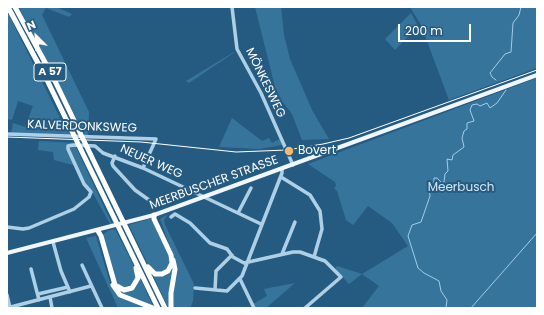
<!DOCTYPE html>
<html>
<head>
<meta charset="utf-8">
<style>
  body { margin:0 }
  #map { position:relative; width:544px; height:315px; overflow:hidden; background:#265b81; font-family:Poppins,sans-serif }
  canvas { display:block }
  .frame { position:absolute; inset:0; border:8px solid #fff; pointer-events:none }
  .north { position:absolute; left:16px; top:16px; width:40px; height:40px; -webkit-text-stroke:3px #265b81; paint-order:stroke; rotate:336deg; font-size:11px; font-weight:700; line-height:16px; text-align:center; color:#fff }
  .north::after { content:''; display:block; margin:auto; width:14px; height:18px; background:#fff; clip-path:polygon(50% 0,100% 100%,50% 72%,0 100%) }
  .scale { position:absolute; left:398px; top:24px; width:73px; height:18px; box-sizing:border-box; border:2px solid #fff; border-top:0; padding-left:5px; font-size:12px; line-height:14px; white-space:nowrap; color:#fff; -webkit-text-stroke:3px #265b81; paint-order:stroke }
</style>
</head>
<body>
<div id="map">
<canvas width="544" height="315"></canvas>
<div class="frame"></div>
<div class="north">N</div>
<div class="scale">200 m</div>
</div>
<script>
const context = document.querySelector('canvas').getContext('2d');
context.lineJoin = 'round';
function fill(path, color) { context.fillStyle = color; context.fill(path, 'evenodd'); }
const toPath = rows => new Path2D(rows.map(r => 'M' + r).join(''));
function strokePath(path, color, width, dash) { context.strokeStyle = color; context.lineWidth = width; context.lineCap = dash ? 'butt' : 'round'; context.setLineDash(dash || []); context.stroke(path); }
function label(font, color, halo, rows, align = 'center') {
  context.font = font + ' Poppins,sans-serif'; context.lineWidth = 4; context.setLineDash([]); context.textBaseline = 'middle'; context.strokeStyle = halo; context.fillStyle = color; for (const [text, x, y, turn = 0] of rows) {
    context.save(); context.translate(x, y); context.rotate((+turn || 0) * Math.PI / 180); context.textAlign = isNaN(turn) ? turn : align; if (halo) context.strokeText(text, 0, 0); context.fillText(text, 0, 0); context.restore();
  }
}
fill(toPath([
  [19,7,56,7,72,14,69,17,46,8,42,15,89,112,88,136,85,135],
  [255,7,281,7,284,35,290,59,312,110,329,139,302,140,292,114,282,101,275,87],
  [410,7,537,7,537,68,449,100,421,25],
  [7,11,60,118,71,136,11,133,13,123,25,127,33,106,18,101,12,120,7,119],
  [411,13,418,26,395,50,385,39],
  [234,52,238,52,235,52,189,83,186,81],
  [537,78,537,308,362,308,379,286,362,274,349,284,335,269,337,266,362,274,408,246,392,223,368,206,353,225,346,220,337,191,334,188,336,186,335,182,308,164],
  [232,118,262,141,269,138,272,143,280,139,282,145,259,149,219,147],
  [39,141,74,143,112,224,110,224,94,195,85,184,77,166,54,160,53,152,38,150],
  [168,214,164,220,165,225,194,284,193,301,190,308,173,308,175,261,160,219],
  [149,219,152,219,170,259,168,269,158,273,149,267,129,225],
  [115,229,133,264,137,278,131,286,124,288,116,284,103,235,107,231],
  [96,236,110,283,116,294,120,297,151,308,118,308,86,238],
  [173,261,170,308,168,308,152,273,163,275],
  [139,276,154,308,132,299,117,290,129,290],
  [295,283,266,308,255,308,253,304,267,296,264,289]
]), '#37749c');
strokePath(toPath([
  [496,80,492,77,490,73,505,54,511,52,513,23,519,15,521,7],
  [446,308,447,300,441,291,439,281,424,273,418,268,408,236,412,225,421,222,430,196,429,188,434,185,434,178,437,178,442,183,444,182,445,174,448,171,447,159,452,160,453,155,464,147,462,138,464,131,467,129,467,123,474,121,470,110,472,105,477,104,480,106,487,103,490,108,497,103,506,90],
  [471,308,537,233]
]), '#a2cce7', 1);
strokePath(toPath([
  [232,7,237,49,261,93,293,165],
  [7,134,156,139,143,168],
  [115,156,112,163,113,166,135,190,149,200],
  [281,177,310,195,320,211,322,229,314,257],
  [238,213,251,188],
  [171,217,175,214,190,223,210,243,227,249,233,257,244,263,293,252,300,252,325,261,341,277,305,308],
  [7,227,23,229,29,228,74,209,89,197,91,192,84,184,68,149,68,146,73,145,95,146,103,153,143,168,261,224],
  [53,242,61,271,70,292],
  [282,254,295,222],
  [82,265,102,308],
  [31,269,39,300],
  [240,279,254,308],
  [195,288,227,291,242,276,282,173,282,169],
  [215,290,216,271,232,255],
  [38,294,68,287],
  [7,295,10,308],
  [50,297,52,308],
  [7,308,91,286]
]), '#aed0e6', 3.5);
strokePath(toPath([
  [7,253,154,215,537,75]
]), '#eff7fd', 4);
strokePath(toPath([
  [8,7,47,80,158,308],
  [15,7,53,77,165,308],
  [98,231,101,236,115,285,124,290,132,288,138,278,136,268],
  [148,267,155,274,162,274,168,271,172,263,171,255,154,219,154,215],
  [113,285,120,295,153,308],
  [171,308,171,293,175,269,173,260]
]), '#fff', 5);
strokePath(toPath([
  [7,137,141,142,236,152,287,150,323,144,349,138,537,70]
]), '#fff', 1);
for (const [x, y, r, color] of [
  [289,151,5,"#efb973"]
]) { const dot = new Path2D(); dot.arc(x, y, r, 0, 2 * Math.PI); context.fillStyle = color; context.fill(dot); strokePath(dot, '#265b81', 1.5); }
for (const [x, y, w] of [
  [50,72,32]
]) { const box = new Path2D(); box.roundRect(x - w / 2, y - 9, w, 18, 3); context.fillStyle = '#265b81'; context.fill(box); strokePath(box, '#fff', 1); }
label('bold 11px', '#fff', null, [
  ["A 57",50,72]
]);
label('12px', '#fff', '#265b81', [
  ["MÖNKESWEG",265,83,64],
  ["KALVERDONKSWEG",82,127,2],
  ["NEUER WEG",151,162,24],
  ["MEERBUSCHER STRASSE",214,183,-20]
]);
label('12px', '#fff', '#265b81', [
  ["Bovert",298,151]
], 'left');
label('12px', '#d1e7f5', '#265b81', [
  ["Meerbusch",461,188]
]);
</script>
</body>
</html>
